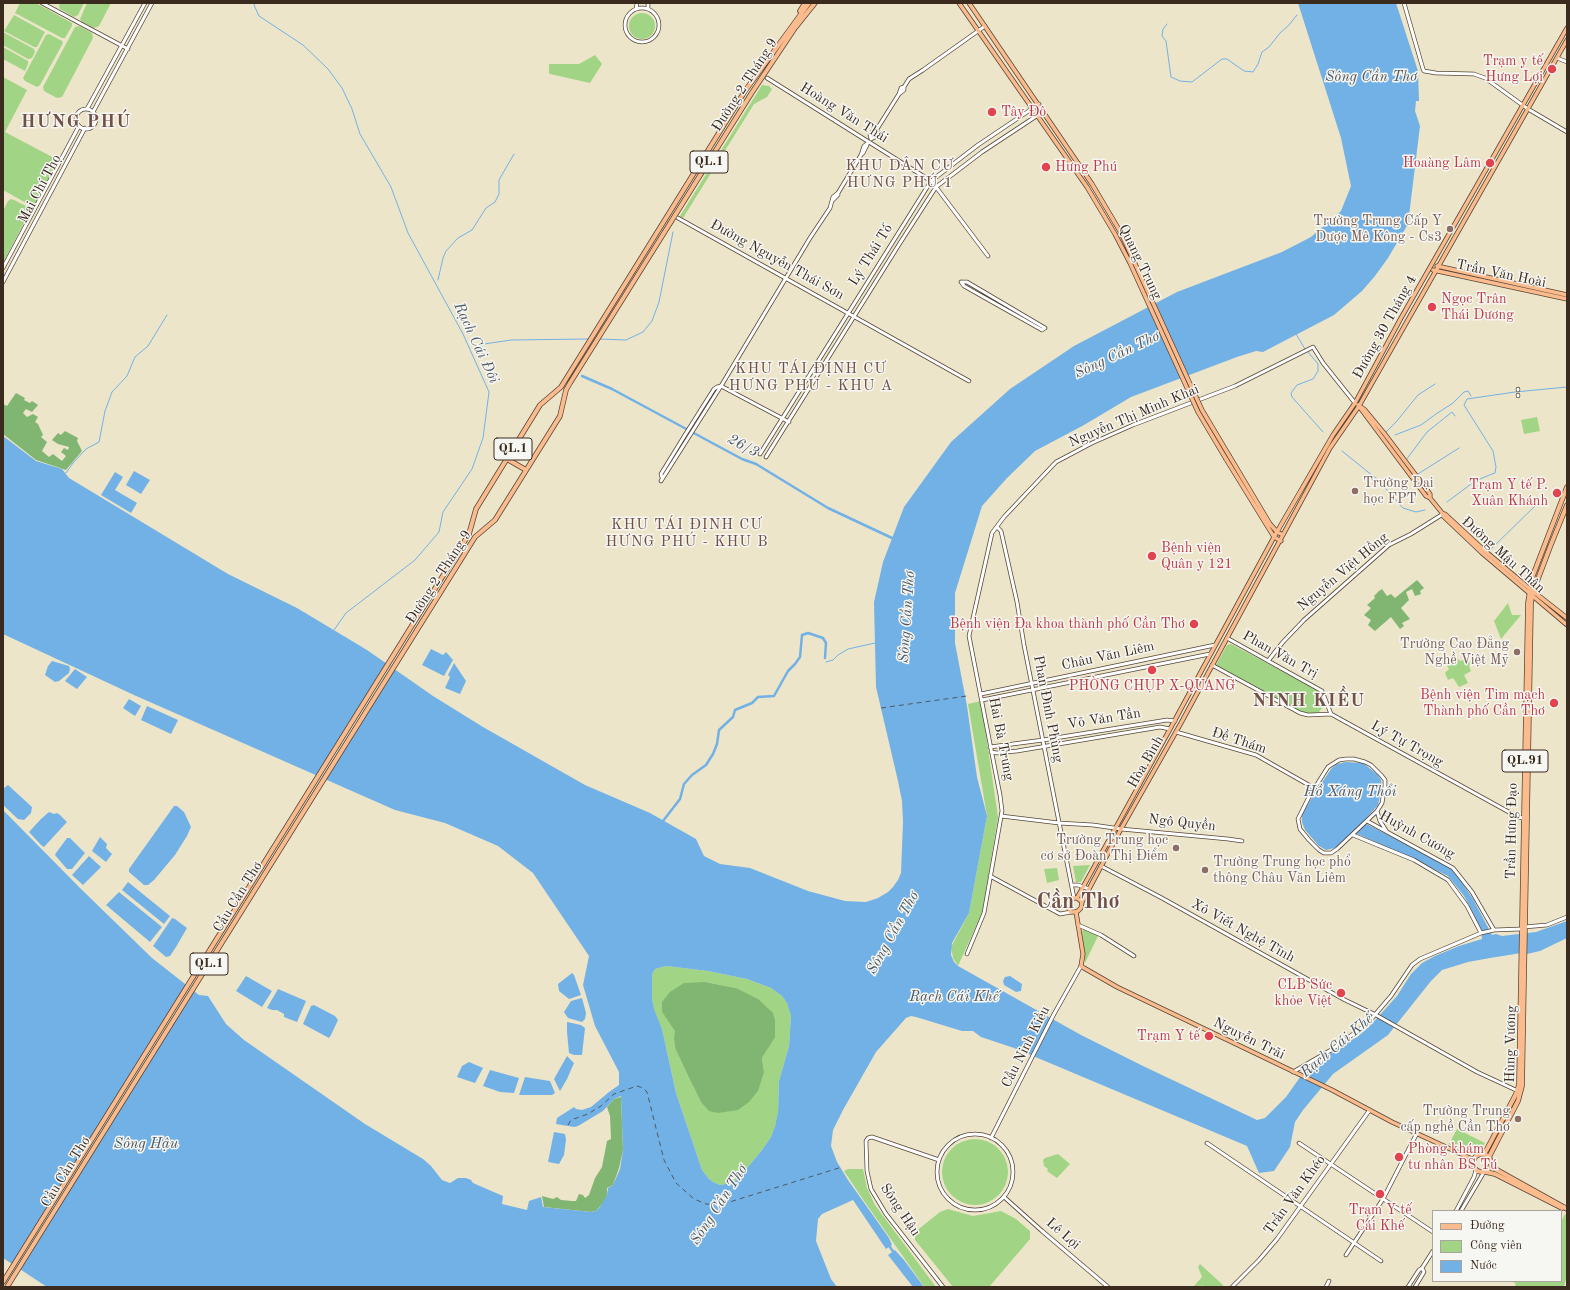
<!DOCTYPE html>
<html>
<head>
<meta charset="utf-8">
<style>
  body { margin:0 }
  #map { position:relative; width:1570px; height:1290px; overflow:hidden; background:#ede5c9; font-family:"Old Standard TT",serif }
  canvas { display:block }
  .frame { position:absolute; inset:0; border:4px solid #3b2a1e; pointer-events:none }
  .legend { position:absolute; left:1432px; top:1210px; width:130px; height:72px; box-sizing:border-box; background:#f6f6f2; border:1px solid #aba49d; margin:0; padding:5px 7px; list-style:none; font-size:12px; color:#3b2a1e }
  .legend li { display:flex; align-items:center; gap:8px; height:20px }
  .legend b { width:20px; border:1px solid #aba49d }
</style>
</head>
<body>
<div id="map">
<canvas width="1570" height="1290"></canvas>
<div class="frame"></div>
<ul class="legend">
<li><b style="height:5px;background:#fbbb8d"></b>Đường</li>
<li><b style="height:11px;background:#a1d585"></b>Công viên</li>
<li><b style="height:11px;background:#72b1e6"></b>Nước</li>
</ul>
</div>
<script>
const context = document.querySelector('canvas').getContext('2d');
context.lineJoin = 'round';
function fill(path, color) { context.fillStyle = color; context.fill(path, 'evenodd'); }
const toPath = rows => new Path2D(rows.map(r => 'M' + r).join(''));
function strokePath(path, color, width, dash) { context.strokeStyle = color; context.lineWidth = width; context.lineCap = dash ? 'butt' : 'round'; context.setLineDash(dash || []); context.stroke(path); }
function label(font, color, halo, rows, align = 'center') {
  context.font = font + ' "Old Standard TT",serif'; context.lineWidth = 3; context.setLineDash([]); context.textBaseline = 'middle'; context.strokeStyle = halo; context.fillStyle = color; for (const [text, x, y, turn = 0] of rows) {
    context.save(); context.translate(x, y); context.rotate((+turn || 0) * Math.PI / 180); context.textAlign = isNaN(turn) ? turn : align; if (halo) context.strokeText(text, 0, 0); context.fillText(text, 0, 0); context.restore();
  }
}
fill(toPath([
  [20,3,36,3,72,23,72,26,65,38,62,38,15,13],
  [60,3,84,3,78,15,74,17,60,9,59,6],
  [87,3,111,3,99,26,97,27,93,28,82,22,80,19],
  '629 26a13 13 0 1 1 26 0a13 13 0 1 1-26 0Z',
  [14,15,45,32,37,47,34,47,4,31],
  [79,26,92,33,93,38,62,97,57,98,44,91,43,87,75,27],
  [3,32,34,49,35,52,32,58,28,59,3,45],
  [49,34,62,41,63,43,40,85,37,87,25,81,23,78,46,35],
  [3,47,28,61,28,64,25,71,3,59],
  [595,55,602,64,590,83,550,74,549,73,549,64,579,64],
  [3,77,27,90,5,132,58,160,36,203,33,204,28,204,3,190],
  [762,85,769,86,772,89,767,97,754,104,683,218,680,217,680,216],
  [11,199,14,200,28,207,30,211,3,263,3,211,8,201],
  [1537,417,1540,431,1524,434,1521,420],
  [1508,603,1512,615,1521,615,1501,639,1494,621],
  [1231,644,1321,692,1324,703,1322,708,1319,712,1313,714,1304,713,1216,665,1227,645],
  [1455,656,1460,661,1467,659,1471,664,1469,666,1471,671,1464,675,1468,683,1459,687,1453,678,1448,680,1445,673,1449,669,1446,664,1453,660],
  [981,701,998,817,982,913,958,966,953,958,951,947,969,913,987,816,968,704],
  [1090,865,1081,882,1076,882,1073,866],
  [1057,868,1059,880,1047,883,1044,869],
  [1084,928,1098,936,1085,963,1082,932],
  [666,966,708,971,747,979,771,988,782,996,787,1003,791,1016,789,1046,779,1081,778,1112,775,1126,771,1137,762,1150,738,1179,731,1183,720,1185,713,1182,709,1179,702,1170,676,1093,662,1029,654,1010,652,998,652,975,655,969],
  [705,982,736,988,743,993,768,1048,762,1058,764,1072,701,1102,690,1080,675,1048,674,1039,676,1031,662,1012],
  [1457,1129,1485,1143,1481,1150,1472,1154,1449,1144],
  '942 1172a33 33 0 1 1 66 0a33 33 0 1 1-66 0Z',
  [1058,1154,1070,1164,1057,1178,1047,1171,1048,1169,1044,1166,1043,1160,1045,1158],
  [848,1169,863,1169,867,1188,875,1205,936,1287,925,1287,923,1285,862,1198,844,1171],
  [948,1209,973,1216,1001,1211,1016,1219,1030,1231,1030,1239,989,1287,953,1287,915,1240,915,1232,940,1212],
  [1565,1214,1567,1215,1567,1275,1564,1287,1514,1287,1516,1284,1512,1281,1561,1281,1561,1222],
  [1200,1264,1223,1285,1222,1287,1204,1287,1202,1285,1200,1287,1193,1287,1202,1277,1198,1267]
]), '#a1d585');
fill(toPath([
  [16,393,25,398,24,400,30,403,32,401,38,405,32,412,26,409,23,413,27,417,33,414,38,417,35,422,38,424,43,435,41,437,47,442,42,451,49,457,53,454,62,461,66,456,61,452,64,448,68,450,69,447,58,444,52,440,58,433,61,435,65,431,78,438,77,441,82,451,66,470,36,460,3,434,3,404,7,406],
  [1417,580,1424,588,1420,591,1421,594,1415,596,1412,589,1406,592,1409,600,1401,608,1410,619,1402,623,1404,626,1400,629,1391,617,1375,631,1368,625,1371,620,1364,615,1371,608,1367,605,1375,598,1374,596,1379,591,1382,589,1387,596,1391,594,1395,598],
  [705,982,736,988,758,999,773,1013,775,1020,775,1037,762,1058,764,1072,758,1091,749,1102,738,1110,718,1113,709,1111,701,1102,690,1080,675,1048,674,1039,675,1031,662,1012,662,1002,670,992,684,983],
  [621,1097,623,1150,619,1168,613,1185,607,1188,607,1195,604,1202,596,1211,591,1212,544,1207,542,1196,553,1199,557,1197,561,1200,572,1201,576,1201,579,1194,583,1195,585,1198,589,1195,595,1178,602,1167,607,1141,611,1139,610,1116,607,1107,614,1099]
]), '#80b672');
fill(toPath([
  [1298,3,1396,3,1418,71,1419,101,1416,101,1415,111,1420,126,1408,224,1388,258,1375,276,1362,291,1334,315,1263,352,1256,351,1237,357,1131,397,1084,425,1035,451,1007,478,982,506,955,593,955,643,967,706,977,777,987,816,969,913,952,943,951,955,954,962,958,966,1081,1035,1143,1066,1257,1120,1265,1118,1286,1097,1303,1073,1338,1048,1357,1037,1369,1027,1397,996,1411,974,1422,963,1435,956,1459,946,1482,939,1481,930,1470,907,1464,896,1448,876,1411,858,1353,832,1335,848,1326,850,1319,846,1305,830,1302,822,1302,814,1311,799,1331,769,1337,764,1346,762,1363,763,1378,775,1381,780,1382,787,1378,805,1363,822,1448,866,1455,872,1473,899,1492,935,1496,934,1502,936,1536,932,1567,921,1567,938,1540,951,1527,954,1521,953,1490,958,1468,962,1442,970,1431,981,1388,1035,1333,1074,1303,1110,1295,1122,1290,1147,1274,1171,1259,1173,1247,1146,1014,1048,981,1037,973,1031,962,1031,916,1017,911,1016,906,1018,876,1052,843,1110,833,1130,831,1146,837,1162,848,1180,889,1238,892,1245,886,1249,853,1200,822,1214,818,1219,816,1241,831,1279,837,1287,47,1287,3,1258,3,810,80,888,152,958,199,995,208,996,226,1024,244,1040,365,1124,423,1159,431,1166,442,1180,450,1183,458,1178,466,1178,471,1180,473,1183,503,1196,502,1204,527,1210,529,1201,541,1197,543,1207,591,1212,596,1211,600,1207,607,1195,608,1188,613,1185,620,1169,623,1150,621,1096,614,1099,603,1111,578,1126,574,1127,556,1124,557,1118,574,1107,576,1109,582,1110,591,1107,609,1092,619,1085,619,1072,595,1026,583,985,589,956,533,873,498,846,445,823,395,810,134,695,3,634,3,436,36,461,62,469,69,478,228,574,297,608,367,650,433,696,483,727,585,785,650,813,696,839,704,856,720,864,750,868,808,891,845,901,866,902,878,898,888,892,893,887,898,880,901,873,903,822,902,801,898,781,876,687,874,602,883,562,904,507,951,442,1010,389,1074,346,1177,292,1282,252,1311,237,1341,211,1351,186,1341,138],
  [666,966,708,971,747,979,771,988,782,996,787,1003,791,1016,789,1046,779,1081,778,1112,775,1126,771,1137,762,1150,738,1179,731,1183,720,1185,713,1182,709,1179,702,1170,676,1093,662,1029,654,1009,652,998,652,975,655,969],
  [134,471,150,480,141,494,126,485],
  [115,472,123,477,115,490,137,503,131,513,101,495],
  [431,649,443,655,446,652,453,660,444,676,422,665],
  [52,661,69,666,70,669,69,673,59,681,55,682,45,675,48,666],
  [454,663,466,681,460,694,445,688,450,677,448,675],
  [75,669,87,677,77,689,65,681],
  [129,699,141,706,135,716,123,708],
  [147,706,178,720,171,734,141,720],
  [8,785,32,807,31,813,24,820,18,819,3,805,3,789],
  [174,806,177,806,184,812,191,827,187,836,175,855,154,880,148,885,144,885,129,872,129,869],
  [49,812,54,814,57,813,60,815,67,822,44,847,41,845,29,832,41,819],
  [100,837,107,844,106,848,112,854,106,862,92,851],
  [67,838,70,838,85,853,72,869,67,869,55,855,56,853],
  [89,856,101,867,83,885,72,875],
  [128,882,170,916,164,924,122,890],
  [119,892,162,927,150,942,106,905],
  [172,918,175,919,187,928,176,947,170,956,166,957,153,946],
  [572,973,574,975,581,995,569,999,559,991,558,984],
  [246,976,272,991,262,1007,236,991],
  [1010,976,1022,984,1021,991,1016,992,1004,985,1003,981,1005,977],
  [278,989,306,1001,297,1022,284,1017,284,1014,277,1010,272,1010,267,1008],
  [582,998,586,1013,585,1019,582,1022,568,1018,564,1012,571,1001],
  [314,1005,335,1016,338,1020,331,1035,329,1038,303,1024,311,1006],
  [567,1022,581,1025,585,1028,582,1055,574,1055,569,1053,567,1032],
  [567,1056,574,1063,567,1079,560,1091,554,1079],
  [469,1062,483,1068,475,1083,457,1077,462,1066],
  [490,1070,519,1078,514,1093,500,1092,483,1086],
  [525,1077,550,1081,555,1093,552,1095,519,1095],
  [554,1132,565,1134,566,1140,564,1155,559,1164,548,1162],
  [895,1250,904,1260,924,1287,913,1287,888,1255]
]), '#72b1e6');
fill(toPath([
  [388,662,395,667,324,781,316,777],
  [187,983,194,989,19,1271,11,1266]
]), '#ede5c9');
strokePath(toPath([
  [255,3,254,5,259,16,303,45,328,69,342,88,352,109,360,134,391,187,408,233,463,334,489,392,483,438,472,469,443,512,439,532,415,560,346,613,334,630],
  [1167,24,1163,29,1162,36,1166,41,1171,77,1180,81,1192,82,1222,59,1227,59,1244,71,1253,72,1258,64,1262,52,1269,47,1280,33,1289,25,1297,15],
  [438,280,443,258,446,251,458,238,472,230,486,208,495,202,499,194,499,180,514,154],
  [1296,334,1305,349],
  [600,339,626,340,643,332,652,321,659,302,673,232],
  [475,350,484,344,511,340,588,339],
  [1307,351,1318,364,1318,371,1313,379,1297,385,1291,393,1292,397,1323,432],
  [1386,432,1396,422,1418,395,1435,384],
  [1395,435,1421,425,1436,414,1453,403,1464,392,1468,391,1471,396],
  [1342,451,1378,480,1403,508,1416,512,1425,510],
  [1406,460,1427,432,1452,412,1455,416],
  [66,473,73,463,86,449,99,442,105,411,112,392,127,376,135,357,148,346,167,315],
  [1418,474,1459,448],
  [1447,502,1475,481,1492,474,1495,473,1496,467,1493,451,1464,405,1467,399,1515,392,1567,387],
  [1489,551,1538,503],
  [826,662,833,660,838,655,848,649,875,643]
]), '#72b1e6', 1);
strokePath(toPath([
  [582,376,612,389,742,459,756,464,828,508,892,538],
  [663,821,680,799,684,784,692,775,706,765,713,754,717,744,719,730,733,717,735,710,752,703,758,697,774,696,788,671,795,664,800,657,802,635,808,633,823,638,826,643,825,658],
  [888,1244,894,1253]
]), '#72b1e6', 2.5);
strokePath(toPath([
  [881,708,967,696],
  [568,1125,571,1120,588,1114,601,1106,614,1094,637,1086,643,1088,647,1092,664,1160,676,1183,694,1199,706,1204,720,1205,842,1167]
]), '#4e5964', 1, [5, 4]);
const minor = toPath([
  [42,3,128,49],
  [1404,3,1423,69,1424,71,1436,73,1474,74,1485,78,1528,109,1567,132],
  '625 25a17 17 0 1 1 34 0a17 17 0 1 1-34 0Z',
  [636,9,637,3],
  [648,9,648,3],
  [1557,58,1567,62],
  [767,78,931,181,936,187,988,256],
  [899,94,901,88,904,87,909,79,923,70,985,26],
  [87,109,145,3],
  '76 119a10 10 0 1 1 20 0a10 10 0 1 1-20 0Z',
  [93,112,152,3],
  [871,139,870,135,873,131,877,129,899,94,904,90,904,87],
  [871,139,875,137,877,133,877,129],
  [861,155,864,146,868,143],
  [833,200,838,195,838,193,861,155,863,153,867,145],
  [678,218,969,381],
  [3,268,79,126],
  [3,282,85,128],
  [961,282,967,282,1045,328,1042,330,964,286,961,282],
  [1518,389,1518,390],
  [1518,396,1518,395],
  [760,454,931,181,978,145,1039,104],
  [766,457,900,243,936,187,982,152,1044,111],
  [662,478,661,474,685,435,714,389,717,387,721,386,789,422],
  [661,481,721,386,810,238,830,208,833,197,838,193],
  [997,527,1001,531,1017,602,1024,645,1074,898],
  [1227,638,1322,691,1331,714],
  [1268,661,1283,642,1304,620,1389,545,1411,534,1443,514],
  [1212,665,1300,713,1308,715,1331,714,1516,816,1525,819],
  [981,694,1215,645],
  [982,700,1210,654],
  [1176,732,1256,755,1314,788],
  [990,747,1043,740,1167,720,1175,721],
  [991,752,997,753,1017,751,1160,727,1170,729],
  [1346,759,1354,759,1365,762,1371,765,1381,775,1385,780,1385,786,1382,803,1377,811,1337,849,1331,853,1324,853,1319,850,1309,840,1300,829,1298,819,1309,797,1328,767,1339,760,1346,759],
  [1377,811,1380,821,1387,832],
  [1001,816,1059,823,1093,825,1121,829,1228,839,1242,841],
  [1367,821,1453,868,1472,892,1494,930],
  [1353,835,1414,860,1448,880,1467,906,1481,933],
  [1101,866,1160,897,1345,1000,1376,1015,1477,1072,1518,1091],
  [990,876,1060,914,1071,912],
  [1072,885,1078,885,1089,889],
  [1078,925,1101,935,1134,956],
  [1524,927,1547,925,1567,917],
  [967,954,984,913,1002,811,1000,795,969,636,992,533,1004,517,1056,462,1092,443,1133,425,1235,386,1313,347,1323,363,1355,403],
  [1293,1072,1331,1050,1367,1024,1391,996,1412,965,1420,959,1481,933,1494,930,1521,929],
  '937 1172a38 38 0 1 1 76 0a38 38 0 1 1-76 0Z',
  [991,1138,1054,1014,1081,966],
  [1207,1143,1381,1261],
  [1299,1143,1433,1232],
  [939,1160,872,1137,868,1138,866,1141,867,1171,871,1189,886,1214,943,1287],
  [1004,1197,1042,1231,1108,1287],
  [1456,1211,1474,1177,1476,1170],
  [1461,1211,1484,1172],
  [1346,1255,1383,1199,1417,1133],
  [1232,1287,1259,1260,1277,1239,1369,1111],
  [1326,1287,1329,1281],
  [1408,1287,1419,1270,1422,1268,1433,1251],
  [1415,1287,1424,1272,1422,1268]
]);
const major = toPath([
  [959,3,1087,187,1115,234],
  [969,3,1092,184,1121,233],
  [1437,266,1567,295],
  [1433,270,1567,299],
  [1358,405,1426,496,1430,498,1443,514,1443,516,1482,553,1567,625],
  [1361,407,1365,410,1384,433,1430,494,1430,498],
  [1230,457,1270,524,1277,532,1283,535],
  [1226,459,1274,537,1281,541],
  [1443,514,1445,514,1485,551,1530,589,1567,618],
  [1077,898,1170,729,1274,537,1333,435,1355,403,1401,318,1567,28],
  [1082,902,1077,898,1072,898,1069,902,1068,907,1071,912,1074,912,1078,911,1081,908,1082,902,1121,829,1181,723,1330,448,1359,406,1567,40],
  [1076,912,1083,954,1081,966,1084,968,1117,987,1332,1090,1392,1122,1474,1160]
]);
const highway = toPath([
  [800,11,805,3],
  [507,459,526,470],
  '1473 1163a9 9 0 1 1 18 0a9 9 0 1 1-18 0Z',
  [1483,1154,1486,1151,1516,1094,1519,1085,1528,603,1532,578,1567,487],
  [1489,1157,1518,1101,1522,1086,1531,603,1533,592,1550,547,1567,505],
  [1491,1166,1497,1170,1567,1209],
  [1486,1172,1495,1174,1562,1208,1564,1207],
  [3,1282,469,534,476,509,540,405,561,387,745,91,809,3],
  [7,1287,475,537,495,520,560,416,566,390,570,383,751,94,795,28,815,3]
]);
strokePath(minor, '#564638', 4.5);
strokePath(major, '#564638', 5);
strokePath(highway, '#564638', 5.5);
strokePath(minor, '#fff', 3);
strokePath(major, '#fbbb8d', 3.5);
strokePath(highway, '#fbbb8d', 4);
const majorBridge = toPath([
  [1121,233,1202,410,1230,457],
  [1115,234,1130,263,1198,412,1226,459]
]);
strokePath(majorBridge, '#564638', 5, []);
strokePath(majorBridge, '#fbbb8d', 3.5);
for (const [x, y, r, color] of [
  [1552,69,5,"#e0444e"],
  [992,112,5,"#e0444e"],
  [1490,163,5,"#e0444e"],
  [1046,167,5,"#e0444e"],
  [1450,229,4,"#8d6e63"],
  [1432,307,5,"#e0444e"],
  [1355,491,4,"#8d6e63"],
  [1557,493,5,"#e0444e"],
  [1152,556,5,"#e0444e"],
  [1194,624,5,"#e0444e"],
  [1517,652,4,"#8d6e63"],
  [1152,670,5,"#e0444e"],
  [1554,703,5,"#e0444e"],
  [1176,848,4,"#8d6e63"],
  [1205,870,4,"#8d6e63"],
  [1341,993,5,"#e0444e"],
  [1209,1036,5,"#e0444e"],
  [1518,1119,4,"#8d6e63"],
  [1399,1157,5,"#e0444e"],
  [1380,1194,5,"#e0444e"]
]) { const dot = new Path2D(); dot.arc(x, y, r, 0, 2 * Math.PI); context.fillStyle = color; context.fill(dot); strokePath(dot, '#f6f6f2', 1.5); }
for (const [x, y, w] of [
  [709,162,38],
  [513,449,38],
  [1525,761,46],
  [209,964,38]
]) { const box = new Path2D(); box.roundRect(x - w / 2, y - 11, w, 22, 3); context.fillStyle = '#f6f6f2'; context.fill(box); strokePath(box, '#3b2a1e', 1); }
label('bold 13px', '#3b2a1e', null, [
  ["QL.1",709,162],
  ["QL.1",513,449],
  ["QL.91",1525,761],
  ["QL.1",209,964]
]);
label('14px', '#be3a42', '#f6f6f2', [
  ["Trạm y tế",1543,61],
  ["Hưng Lợi",1543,77],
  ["Tây Đô",1001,112,"left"],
  ["Hoaàng Lâm",1481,163],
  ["Hưng Phú",1055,167,"left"],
  ["Ngọc Trân",1441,299,"left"],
  ["Thái Dương",1441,315,"left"],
  ["Trạm Y tế P.",1548,485],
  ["Xuân Khánh",1548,501],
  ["Bệnh viện",1161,548,"left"],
  ["Quân y 121",1161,564,"left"],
  ["Bệnh viện Đa khoa thành phố Cần Thơ",1185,624],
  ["PHÒNG CHỤP X-QUANG",1152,686,"center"],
  ["Bệnh viện Tim mạch",1545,695],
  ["Thành phố Cần Thơ",1545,711],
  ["CLB Sức",1332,985],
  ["khỏe Việt",1332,1001],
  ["Trạm Y tế",1200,1036],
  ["Phòng khám",1408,1149,"left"],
  ["tư nhân BS Tú",1408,1165,"left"],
  ["Trạm Y tế",1380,1210,"center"],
  ["Cái Khế",1380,1226,"center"]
], 'right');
label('14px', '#3b2a1e', '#f6f6f2', [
  ["Đường 2 Tháng 9",745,85,-57],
  ["Hoàng Văn Thái",844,113,32],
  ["Mai Chí Thọ",40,189,-62],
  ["Lý Thái Tổ",871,255,-58],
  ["Đường Nguyễn Thái Sơn",777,260,29],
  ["Quang Trung",1140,262,64],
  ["Trần Văn Hoài",1501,274,12],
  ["Đường 30 Tháng 4",1385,327,-61],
  ["Nguyễn Thị Minh Khai",1134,416,-23],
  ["Đường Mậu Thân",1503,555,42],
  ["Nguyễn Việt Hồng",1343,572,-40],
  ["Đường 2 Tháng 9",439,577,-57],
  ["Phan Văn Trị",1280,655,29],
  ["Châu Văn Liêm",1108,656,-12],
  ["Phan Đình Phùng",1048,709,79],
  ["Võ Văn Tần",1104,719,-9],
  ["Hai Bà Trưng",1001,739,79],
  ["Đề Thám",1239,741,18],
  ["Lý Tự Trọng",1407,744,29],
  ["Hòa Bình",1146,762,-60],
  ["Ngô Quyền",1182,823,6],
  ["Trần Hưng Đạo",1512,831,-89],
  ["Huỳnh Cương",1417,835,29],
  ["Cầu Cần Thơ",238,897,-58],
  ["Xô Viết Nghệ Tĩnh",1243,931,29],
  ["Nguyễn Trãi",1249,1039,26],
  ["Hùng Vương",1511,1044,-89],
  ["Cầu Ninh Kiều",1026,1047,-63],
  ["Cầu Cần Thơ",66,1172,-58],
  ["Trần Văn Khéo",1295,1195,-54],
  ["Sông Hậu",900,1210,56],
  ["Lê Lợi",1063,1234,41]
]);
label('14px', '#785e54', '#f6f6f2', [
  ["Trường Trung Cấp Y",1442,221],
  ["Dược Mê Kông - Cs3",1442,237],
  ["Trường Đại",1363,483,"left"],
  ["học FPT",1363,499,"left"],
  ["Trường Cao Đẳng",1509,644],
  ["Nghề Việt Mỹ",1509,660],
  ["Trường Trung học",1168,840],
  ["cơ sở Đoàn Thị Điểm",1168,856],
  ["Trường Trung học phổ",1213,862,"left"],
  ["thông Châu Văn Liêm",1213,878,"left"],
  ["Trường Trung",1510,1111],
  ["cấp nghề Cần Thơ",1510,1127]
], 'right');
label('italic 15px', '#4e5964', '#f6f6f2', [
  ["Sông Cần Thơ",1371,77],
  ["Rạch Cái Đôi",476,343,65],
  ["Sông Cần Thơ",1117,355,-25],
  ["26/3",743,446,28],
  ["Sông Cần Thơ",907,617,-86],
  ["Hồ Xáng Thổi",1350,792],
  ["Sông Cần Thơ",893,933,-61],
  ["Rạch Cái Khế",954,997],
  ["Rạch Cái Khế",1337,1046,-40],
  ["Sông Hậu",146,1144],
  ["Sông Cần Thơ",719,1205,-57]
]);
context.letterSpacing = '1px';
label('15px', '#725046', '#f6f6f2', [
  ["KHU DÂN CƯ",900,166],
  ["HƯNG PHÚ 1",900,183],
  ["KHU TÁI ĐỊNH CƯ",811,369],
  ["HƯNG PHÚ - KHU A",811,386],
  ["KHU TÁI ĐỊNH CƯ",687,525],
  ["HƯNG PHÚ - KHU B",687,542]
]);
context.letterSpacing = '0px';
context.letterSpacing = '1px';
label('bold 18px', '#725046', '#f6f6f2', [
  ["HƯNG PHÚ",76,122],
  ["NINH KIỀU",1309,701]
]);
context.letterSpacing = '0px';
label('bold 22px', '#725046', '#f6f6f2', [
  ["Cần Thơ",1078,902]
]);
</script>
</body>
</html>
